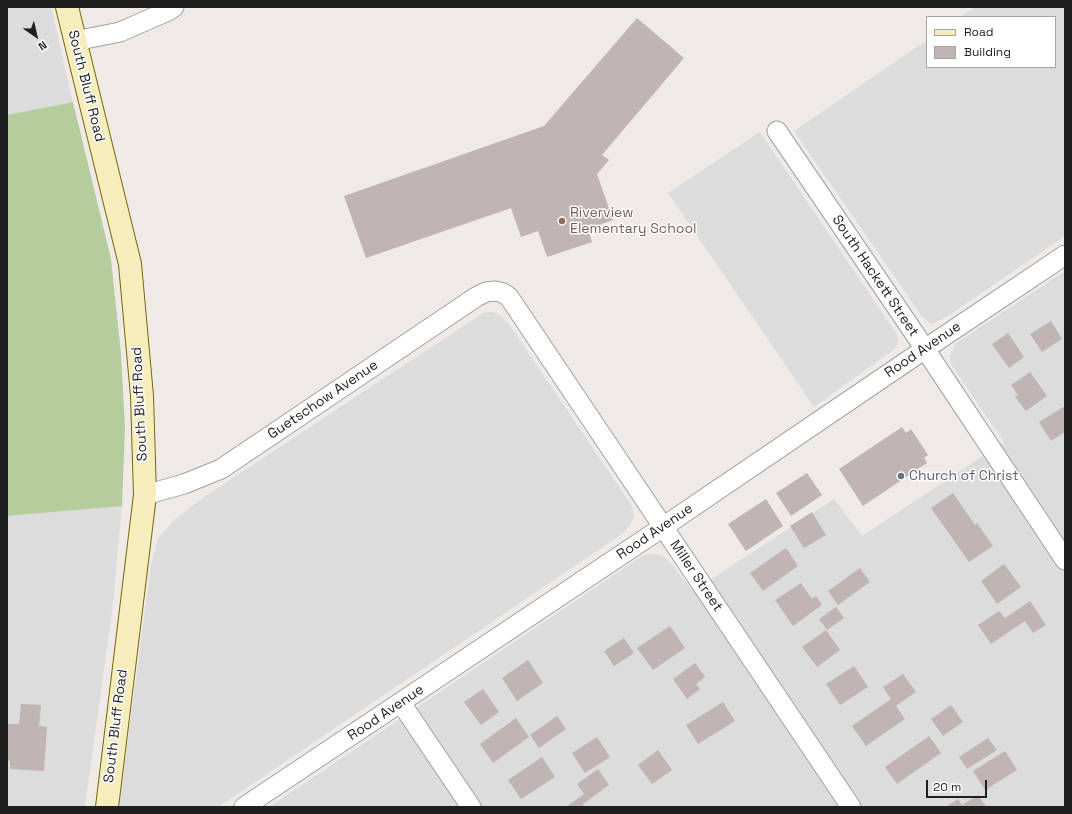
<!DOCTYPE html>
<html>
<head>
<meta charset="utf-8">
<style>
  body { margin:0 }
  #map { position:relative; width:1072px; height:814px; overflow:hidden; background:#efeae6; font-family:"Space Grotesk",sans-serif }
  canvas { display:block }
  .frame { position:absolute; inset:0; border:8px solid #1f1f1f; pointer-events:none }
  .legend { position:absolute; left:926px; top:16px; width:130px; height:52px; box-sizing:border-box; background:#fff; border:1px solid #a5a5a5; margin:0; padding:5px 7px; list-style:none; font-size:12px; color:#1f1f1f }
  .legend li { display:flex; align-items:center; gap:8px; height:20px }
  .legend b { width:20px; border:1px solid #a5a5a5 }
  .north { position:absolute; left:16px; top:16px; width:40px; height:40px; -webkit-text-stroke:3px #fff; paint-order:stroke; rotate:146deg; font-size:11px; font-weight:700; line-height:16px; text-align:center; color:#1f1f1f }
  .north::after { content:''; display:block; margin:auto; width:14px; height:18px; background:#1f1f1f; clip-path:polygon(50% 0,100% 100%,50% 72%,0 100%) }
  .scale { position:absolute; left:926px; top:780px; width:61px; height:18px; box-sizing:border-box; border:2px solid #1f1f1f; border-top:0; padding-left:5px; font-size:12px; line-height:14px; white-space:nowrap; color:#1f1f1f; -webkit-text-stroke:3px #fff; paint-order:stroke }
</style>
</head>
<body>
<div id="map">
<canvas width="1072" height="814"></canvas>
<div class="frame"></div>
<ul class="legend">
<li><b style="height:5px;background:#f7edbc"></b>Road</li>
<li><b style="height:11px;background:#c0b5b2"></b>Building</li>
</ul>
<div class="north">N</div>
<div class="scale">20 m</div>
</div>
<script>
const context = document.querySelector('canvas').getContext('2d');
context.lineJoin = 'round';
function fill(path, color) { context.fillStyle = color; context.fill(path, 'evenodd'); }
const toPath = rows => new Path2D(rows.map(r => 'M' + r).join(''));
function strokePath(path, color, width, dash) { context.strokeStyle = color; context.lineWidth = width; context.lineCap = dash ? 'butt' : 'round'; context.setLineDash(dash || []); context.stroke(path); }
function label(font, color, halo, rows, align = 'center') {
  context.font = font + ' "Space Grotesk",sans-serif'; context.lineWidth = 3; context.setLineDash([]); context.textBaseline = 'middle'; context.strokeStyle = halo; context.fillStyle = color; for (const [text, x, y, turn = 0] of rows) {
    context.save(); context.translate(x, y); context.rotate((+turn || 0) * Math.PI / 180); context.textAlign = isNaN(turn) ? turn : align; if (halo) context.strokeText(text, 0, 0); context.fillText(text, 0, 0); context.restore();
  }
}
fill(toPath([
  [7,7,51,7,73,102,7,115],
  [975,7,1065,7,1065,236,948,316,932,324,923,318,794,131,927,40,927,67,1055,67,1055,17,960,17],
  [760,132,896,333,898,341,896,348,814,407,668,193],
  [1065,271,1065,807,269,807,642,556,652,554,662,555,668,560,693,591,834,499,862,536,1004,442,952,366,950,356,955,344],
  [492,312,500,315,509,324,632,506,634,516,630,526,622,534,218,807,119,807,151,564,158,538,175,519,204,497,483,313],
  [122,506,113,604,85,807,7,807,7,516]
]), '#dddcdc');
fill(toPath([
  [73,102,111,259,121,354,125,428,122,506,7,516,7,115]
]), '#b5cd9c');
fill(toPath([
  [637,18,684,58,602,155,609,160,597,174,613,220,588,229,592,242,547,257,538,231,521,237,511,208,366,258,344,196,544,126],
  [1051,321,1062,339,1042,352,1030,334],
  [1008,333,1024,357,1009,368,992,344],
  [1030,372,1047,396,1026,411,1015,397,1018,395,1011,385],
  [1065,406,1065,432,1051,441,1039,422],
  [902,427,906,433,911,429,928,455,924,458,927,463,863,506,839,469],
  [807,473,822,495,791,516,776,493],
  [953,493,975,525,977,523,993,546,969,562,931,508],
  [766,499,783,526,746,551,728,524],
  [812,512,826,535,804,548,790,526],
  [786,548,798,566,763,591,750,573],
  [1004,564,1021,587,997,604,981,581],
  [860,568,870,582,838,605,828,591],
  [801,583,812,599,816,596,822,605,793,626,775,600],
  [1030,601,1046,625,1033,633,1025,621,991,644,978,625,999,611,1005,618],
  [836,607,844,618,827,630,819,619],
  [670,626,685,648,653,670,637,648],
  [826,630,840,650,817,667,802,647],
  [624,638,634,653,614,666,604,651],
  [528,660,543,683,517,701,502,678],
  [695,663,705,677,696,684,700,689,687,699,673,679],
  [854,666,868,687,840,705,826,684],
  [903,674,916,692,896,706,905,719,866,746,852,726,891,699,883,687],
  [483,689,499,712,481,725,464,702],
  [723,702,735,721,698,744,686,725],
  [21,704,41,705,39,726,47,727,44,771,10,769,10,761,7,761,8,724,19,724],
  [951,705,963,722,943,736,931,719],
  [557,716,566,729,539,748,530,735],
  [516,718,529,737,493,763,480,744],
  [929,736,941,753,897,784,885,767],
  [597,737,610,757,585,773,572,753],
  [988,738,997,750,967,769,959,757],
  [658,750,672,770,652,784,638,765],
  [1005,751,1017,770,985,790,973,771],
  [542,757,555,777,521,799,508,780],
  [598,769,609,785,583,804,585,807,566,807,584,794,577,784],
  [978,795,986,807,946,807,958,799,962,805]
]), '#c0b5b2');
const street = toPath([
  [75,41,120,32,168,11,174,7],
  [777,131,925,349,1065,560],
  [145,495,184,484,221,469,476,297,486,292,495,291,503,293,509,297,851,807],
  [401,703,471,807],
  [244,807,663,527,925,349,1065,255]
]);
const secondary = toPath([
  [67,7,130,264,142,396,145,495,107,807]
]);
strokePath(street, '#a0a0a0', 21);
strokePath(secondary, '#73680a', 24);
strokePath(street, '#fff', 19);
strokePath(secondary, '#f7edbc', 22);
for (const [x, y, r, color] of [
  [562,221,4,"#8d6e63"],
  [901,476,4,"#6b7280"]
]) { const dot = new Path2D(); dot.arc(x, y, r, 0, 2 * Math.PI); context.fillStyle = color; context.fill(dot); strokePath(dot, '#fff', 1.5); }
label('14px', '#1f1f1f', '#fff', [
  ["South Bluff Road",86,86,76],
  ["South Hackett Street",875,276,56],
  ["Rood Avenue",923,350,-34],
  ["Guetschow Avenue",323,400,-34],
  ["South Bluff Road",140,404,-93],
  ["Rood Avenue",655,532,-34],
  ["Miller Street",696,576,56],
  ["Rood Avenue",386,713,-34],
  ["South Bluff Road",116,726,-83]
]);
label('14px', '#785e54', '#fff', [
  ["Riverview",570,213],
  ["Elementary School",570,229]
], 'left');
label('14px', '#5b616d', '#fff', [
  ["Church of Christ",909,476]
], 'left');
</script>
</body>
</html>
